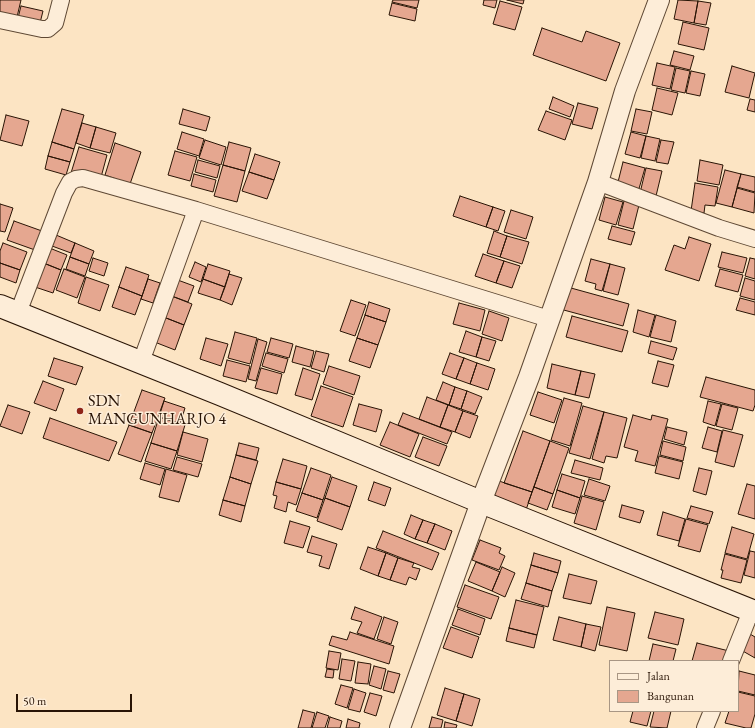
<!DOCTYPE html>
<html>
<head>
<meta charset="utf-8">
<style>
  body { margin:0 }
  #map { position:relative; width:755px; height:728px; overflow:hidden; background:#fce4c3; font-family:"EB Garamond",serif }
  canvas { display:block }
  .legend { position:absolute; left:609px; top:660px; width:130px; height:52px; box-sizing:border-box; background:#fdedd8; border:1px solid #a89684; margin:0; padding:5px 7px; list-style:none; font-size:12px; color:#291405 }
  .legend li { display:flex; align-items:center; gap:8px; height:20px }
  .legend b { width:20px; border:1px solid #a89684 }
  .scale { position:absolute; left:16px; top:694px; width:116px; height:18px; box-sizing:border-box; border:2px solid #291405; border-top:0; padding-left:5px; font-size:12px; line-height:14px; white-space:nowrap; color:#291405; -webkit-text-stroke:3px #fdedd8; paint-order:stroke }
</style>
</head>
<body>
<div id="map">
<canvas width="755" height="728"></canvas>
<ul class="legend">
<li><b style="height:5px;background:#fdedd8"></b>Jalan</li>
<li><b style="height:11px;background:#e5a790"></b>Bangunan</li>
</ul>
<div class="scale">50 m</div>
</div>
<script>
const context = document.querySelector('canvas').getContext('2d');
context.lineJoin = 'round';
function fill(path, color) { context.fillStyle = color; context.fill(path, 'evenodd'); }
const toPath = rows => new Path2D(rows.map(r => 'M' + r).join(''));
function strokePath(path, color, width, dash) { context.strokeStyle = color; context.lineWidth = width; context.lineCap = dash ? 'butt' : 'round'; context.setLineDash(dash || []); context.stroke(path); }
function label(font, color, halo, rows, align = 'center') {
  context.font = font + ' "EB Garamond",serif'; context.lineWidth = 3; context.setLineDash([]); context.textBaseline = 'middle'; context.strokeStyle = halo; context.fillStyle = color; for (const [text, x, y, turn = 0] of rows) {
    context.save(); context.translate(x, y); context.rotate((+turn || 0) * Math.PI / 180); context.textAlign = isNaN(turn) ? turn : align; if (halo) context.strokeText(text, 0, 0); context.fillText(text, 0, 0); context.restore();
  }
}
const building = toPath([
  [0,0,21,0,17,17,0,12,0,0],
  [393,0,419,0,417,8,392,2,393,0],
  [484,0,497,0,495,8,483,5,484,0],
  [507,0,524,0,523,4,507,0],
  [678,0,698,1,694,23,674,19,678,0],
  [500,1,522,7,515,30,493,24,500,1],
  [698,1,711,3,706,25,694,23,698,1],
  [392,3,417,9,415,21,389,15,392,3],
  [21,6,43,11,40,23,18,18,21,6],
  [683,22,709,28,704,50,678,44,683,22],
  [542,28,582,42,586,31,620,43,606,81,533,55,542,28],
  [674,51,694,56,690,70,670,65,674,51],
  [657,63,675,67,670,89,652,85,657,63],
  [732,66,755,73,749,98,725,92,732,66],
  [676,68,690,71,685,93,671,90,676,68],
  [691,71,705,74,700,96,686,93,691,71],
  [657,88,678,93,672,115,652,110,657,88],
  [553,97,574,106,570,117,549,109,553,97],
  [750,99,755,100,755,112,747,110,750,99],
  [578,103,598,108,592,129,572,124,578,103],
  [62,109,84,115,74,149,52,142,62,109],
  [183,109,210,117,206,131,179,124,183,109],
  [636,109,652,112,647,134,631,131,636,109],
  [546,111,572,120,565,140,538,130,546,111],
  [6,115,29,121,22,146,0,140,6,115],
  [82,123,96,127,90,148,76,143,82,123],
  [96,127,116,133,110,153,90,148,96,127],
  [182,132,204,139,199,156,177,149,182,132],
  [631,132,646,136,640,158,625,154,631,132],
  [646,136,660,139,655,161,641,158,646,136],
  [205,140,226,147,221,165,199,158,205,140],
  [661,140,674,142,668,164,656,162,661,140],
  [52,142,74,149,70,162,48,156,52,142],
  [229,142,251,148,245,171,223,165,229,142],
  [115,143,141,152,130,184,105,175,115,143],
  [79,147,107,155,100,181,71,173,79,147],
  [175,151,197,157,190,181,168,175,175,151],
  [255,154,280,162,274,180,249,172,255,154],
  [48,156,70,162,66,175,45,169,48,156],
  [198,160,220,166,217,178,195,172,198,160],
  [700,160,723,165,719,185,697,181,700,160],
  [623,162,645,168,638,192,617,186,623,162],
  [223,165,245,171,237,202,214,196,223,165],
  [646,168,662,171,656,196,640,193,646,168],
  [725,170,741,174,732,207,716,203,725,170],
  [249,172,274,180,267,199,242,191,249,172],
  [194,174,216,180,213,192,191,186,194,174],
  [741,174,755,177,755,192,737,187,741,174],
  [695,183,718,187,715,206,705,205,704,213,691,211,695,183],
  [737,188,755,193,754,213,732,207,737,188],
  [460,196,493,207,486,227,453,216,460,196],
  [605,197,623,202,616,225,599,220,605,197],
  [624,201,639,205,633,229,618,225,624,201],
  [0,204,13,208,5,232,0,231,0,204],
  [493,207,505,211,498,231,486,227,493,207],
  [511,210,533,217,526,239,504,232,511,210],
  [14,221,42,231,35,250,7,240,14,221],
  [612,226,635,232,631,245,608,239,612,226],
  [494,231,507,236,500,257,487,253,494,231],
  [56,235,75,243,71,253,52,246,56,235],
  [507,236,529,242,522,264,500,257,507,236],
  [689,237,711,244,699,281,665,270,674,245,685,249,689,237],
  [3,243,27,252,20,270,0,263,0,251,3,243],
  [75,243,94,251,89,264,70,257,75,243],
  [47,247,67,255,61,270,41,262,47,247],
  [722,252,747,258,743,273,718,267,722,252],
  [483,254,504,261,496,283,475,276,483,254],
  [70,257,89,264,85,276,66,269,70,257],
  [93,258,108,263,104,276,89,271,93,258],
  [750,258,755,259,755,279,745,276,750,258],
  [591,259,610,264,602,291,595,289,596,284,585,281,591,259],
  [504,261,520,266,512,288,496,283,504,261],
  [41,262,61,270,53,293,32,286,41,262],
  [195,262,206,267,201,282,189,277,195,262],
  [0,263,20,270,16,283,0,277,0,263],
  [208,264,230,271,225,287,203,279,208,264],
  [610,264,625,268,618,295,603,291,610,264],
  [126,267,149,275,142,296,119,287,126,267],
  [64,269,85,277,77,298,56,290,64,269],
  [720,269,743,275,738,292,715,286,720,269],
  [229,274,242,278,232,305,220,300,229,274],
  [86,277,109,285,100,311,78,303,86,277],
  [745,278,755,281,755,300,740,296,745,278],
  [148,279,160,283,153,303,141,299,148,279],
  [175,279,194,286,188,302,169,295,175,279],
  [203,279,225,287,220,300,198,293,203,279],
  [119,287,142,296,135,315,112,307,119,287],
  [571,288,629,304,623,326,560,309,565,292,569,294,571,288],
  [169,295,192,304,184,325,161,316,169,295],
  [740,298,755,302,755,315,736,310,740,298],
  [351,300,366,305,355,336,340,331,351,300],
  [369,302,390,309,386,322,365,315,369,302],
  [459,303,485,310,480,331,453,324,459,303],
  [638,310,655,315,649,337,633,332,638,310],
  [489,311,509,318,502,341,482,334,489,311],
  [365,315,386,322,378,345,357,338,365,315],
  [656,315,676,321,671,342,650,337,656,315],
  [161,316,184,325,175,350,152,341,161,316],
  [572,316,628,331,622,352,566,337,572,316],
  [466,331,482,337,476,357,459,352,466,331],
  [235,332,257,338,250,364,228,358,235,332],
  [482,337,496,341,489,361,476,357,482,337],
  [206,338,228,344,221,366,200,359,206,338],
  [271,338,293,344,289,358,267,352,271,338],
  [357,338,378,345,370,368,349,361,357,338],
  [258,339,267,342,256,381,248,379,258,339],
  [651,341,677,348,673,360,648,353,651,341],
  [296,346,314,351,310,367,292,362,296,346],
  [316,351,329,354,324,372,311,368,316,351],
  [266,353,288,359,284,373,262,366,266,353],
  [450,353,464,358,456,379,442,374,450,353],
  [54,358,83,367,76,385,48,376,54,358],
  [464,358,477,363,470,384,456,379,464,358],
  [227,360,250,366,246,382,223,376,227,360],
  [658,361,674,365,668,387,652,383,658,361],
  [477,363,495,369,488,390,470,384,477,363],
  [552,364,581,371,575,395,547,388,552,364],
  [329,366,360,376,354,395,323,384,329,366],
  [261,368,282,374,277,394,255,388,261,368],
  [303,368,320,374,312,400,295,395,303,368],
  [581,371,595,374,589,398,575,395,581,371],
  [706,377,755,390,755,405,753,411,700,397,706,377],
  [43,381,64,389,56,411,34,403,43,381],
  [443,382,455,387,449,405,436,400,443,382],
  [321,386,353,397,343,427,311,416,321,386],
  [455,387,467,391,461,409,449,405,455,387],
  [142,390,165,398,152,433,129,425,142,390],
  [467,391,482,397,475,414,461,409,467,391],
  [538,392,562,400,554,423,530,415,538,392],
  [427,397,448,405,440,427,419,419,427,397],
  [564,398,582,403,570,446,551,440,564,398],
  [164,401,185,408,180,424,159,417,164,401],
  [708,401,721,404,715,426,703,422,708,401],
  [359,404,382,410,376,432,353,425,359,404],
  [722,404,738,408,732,430,716,426,722,404],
  [8,405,30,412,22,434,0,426,8,405],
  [448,405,463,411,455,432,440,427,448,405],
  [583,406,604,412,590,459,569,453,583,406],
  [463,411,478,416,470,438,455,432,463,411],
  [604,412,627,418,617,458,606,456,604,463,592,459,604,412],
  [403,413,452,432,447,444,398,425,403,413],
  [633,415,651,420,652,415,668,419,655,466,635,461,638,451,624,447,633,415],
  [159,417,185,425,177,451,151,443,159,417],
  [50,418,117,442,109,461,43,438,50,418],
  [390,422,419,434,410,457,380,445,390,422],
  [129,425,152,433,141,462,118,454,129,425],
  [667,427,687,432,684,445,664,439,667,427],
  [708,427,722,431,717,452,702,448,708,427],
  [723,430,743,435,734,467,715,462,723,430],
  [523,431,550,441,532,492,504,483,523,431],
  [183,432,208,439,202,462,177,455,183,432],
  [423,437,447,446,439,466,415,457,423,437],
  [550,441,569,448,553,494,534,487,550,441],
  [663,441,686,447,683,461,660,455,663,441],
  [151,443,177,451,171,469,145,461,151,443],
  [239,443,259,448,256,460,236,455,239,443],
  [236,455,258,461,251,484,230,477,236,455],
  [659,456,683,462,679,479,655,473,659,456],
  [177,457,202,464,198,477,173,470,177,457],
  [283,459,307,466,301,489,276,482,283,459],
  [575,460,603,468,600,480,571,473,575,460],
  [145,463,165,469,160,485,140,479,145,463],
  [311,468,331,475,323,500,302,493,311,468],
  [699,468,712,471,706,495,693,491,699,468],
  [166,469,187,475,179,502,159,497,166,469],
  [562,474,585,481,580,498,557,490,562,474],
  [230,477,251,484,245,506,223,500,230,477],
  [332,477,357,486,350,507,325,498,332,477],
  [589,479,610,486,605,501,584,495,589,479],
  [499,481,532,492,524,516,494,496,499,481],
  [276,482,301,489,296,505,288,502,286,512,274,508,277,496,273,495,276,482],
  [374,482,391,488,385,506,368,500,374,482],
  [747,484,755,486,755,519,738,514,747,484],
  [534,487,553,494,547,510,528,503,534,487],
  [557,490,580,498,575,514,552,507,557,490],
  [302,493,323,500,317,518,296,511,302,493],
  [582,496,604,502,596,530,574,523,582,496],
  [325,498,350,507,342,530,317,521,325,498],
  [223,500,245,506,241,522,219,515,223,500],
  [622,505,644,511,640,523,619,517,622,505],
  [691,506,713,512,709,524,687,518,691,506],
  [663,512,685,519,679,541,657,535,663,512],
  [411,515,423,520,415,539,404,534,411,515],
  [686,519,708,525,700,552,678,546,686,519],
  [423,520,435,524,427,543,415,539,423,520],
  [290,521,310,527,303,548,284,543,290,521],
  [435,524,452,531,445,550,427,543,435,524],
  [732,527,754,534,747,559,725,553,732,527],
  [383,531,439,553,432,570,376,548,383,531],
  [312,536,337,544,329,569,319,566,322,556,307,552,312,536],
  [480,540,501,548,499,553,505,556,499,570,472,560,480,540],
  [368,547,386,553,378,576,360,569,368,547],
  [750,551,755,552,755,578,744,575,750,551],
  [386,553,398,558,390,580,378,576,386,553],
  [534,553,561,561,558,573,531,565,534,553],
  [725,554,747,560,741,583,721,578,723,570,721,570,725,554],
  [398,558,414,563,412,567,420,569,416,580,409,577,406,585,390,580,398,558],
  [476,562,500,572,492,591,468,581,476,562],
  [531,565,558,573,552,591,526,583,531,565],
  [502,567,515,573,505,597,492,591,502,567],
  [569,574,597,581,591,604,563,598,569,574],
  [526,583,552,591,548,607,521,599,526,583],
  [465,585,499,597,491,619,457,607,465,585],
  [516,600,544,607,537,635,509,628,516,600],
  [355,607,382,617,374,639,357,633,362,622,351,619,355,607],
  [607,607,635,613,627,651,599,645,607,607],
  [458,609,485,619,480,635,452,625,458,609],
  [655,612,684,619,678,645,648,638,655,612],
  [384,617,398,622,391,644,377,639,384,617],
  [559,617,586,624,581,647,553,640,559,617],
  [586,624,601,627,595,651,581,647,586,624],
  [451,627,479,637,472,658,443,648,451,627],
  [509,628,537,635,534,648,506,641,509,628],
  [350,632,394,646,389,664,329,645,332,636,347,640,350,632],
  [750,634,755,637,755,658,741,650,750,634],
  [697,643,729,651,726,661,692,661,697,643],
  [653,644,676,649,673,661,649,661,653,644],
  [329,651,341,653,338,670,326,668,329,651],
  [342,659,355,661,351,681,339,679,342,659],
  [358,662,371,664,368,684,355,683,358,662],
  [374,666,386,669,381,689,369,685,374,666],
  [327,669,334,670,333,678,325,677,327,669],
  [388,671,400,674,394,693,383,690,388,671],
  [739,671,755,675,755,695,738,691,739,671],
  [341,685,353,688,347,708,335,704,341,685],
  [445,688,464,694,456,721,437,715,445,688],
  [354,689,366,693,360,712,348,709,354,689],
  [738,692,755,696,755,714,751,728,746,728,725,723,729,711,738,711,738,692],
  [370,693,382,696,376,716,364,712,370,693],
  [464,694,480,699,472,726,456,721,464,694],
  [303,710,315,713,311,728,298,728,303,710],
  [633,711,651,711,647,726,630,722,633,711],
  [654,711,671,711,667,728,650,727,654,711],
  [317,712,329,716,325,728,312,728,317,712],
  [330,717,342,721,340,728,327,728,330,717],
  [432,717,443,720,441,728,429,728,432,717],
  [348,719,360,723,359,728,346,728,348,719],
  [445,722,457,725,456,728,444,728,445,722]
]);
fill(building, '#e5a790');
strokePath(building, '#291405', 1);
const minor = toPath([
  [0,20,42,29,48,29,55,23,61,0],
  [598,182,719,228,755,239],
  [18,313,64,193,70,182,76,179,83,178,196,210,549,319],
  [141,362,196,210],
  [731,661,751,611],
  [705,728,712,711]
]);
const tertiary = toPath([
  [400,728,481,502,529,377,598,182,625,91,659,0]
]);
const secondary = toPath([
  [0,306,220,394,481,502,755,612]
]);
strokePath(minor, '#5e4834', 18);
strokePath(tertiary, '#5e4834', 22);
strokePath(secondary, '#291405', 24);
strokePath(minor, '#fdedd8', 16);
strokePath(tertiary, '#fdedd8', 20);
strokePath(secondary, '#fdedd8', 22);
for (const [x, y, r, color] of [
  [80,411,4,"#8f2418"]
]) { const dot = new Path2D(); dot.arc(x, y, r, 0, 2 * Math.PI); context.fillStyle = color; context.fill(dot); strokePath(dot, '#fdedd8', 1.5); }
label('16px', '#291405', '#fdedd8', [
  ["SDN",88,402],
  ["MANGUNHARJO 4",88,420]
], 'left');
</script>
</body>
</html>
